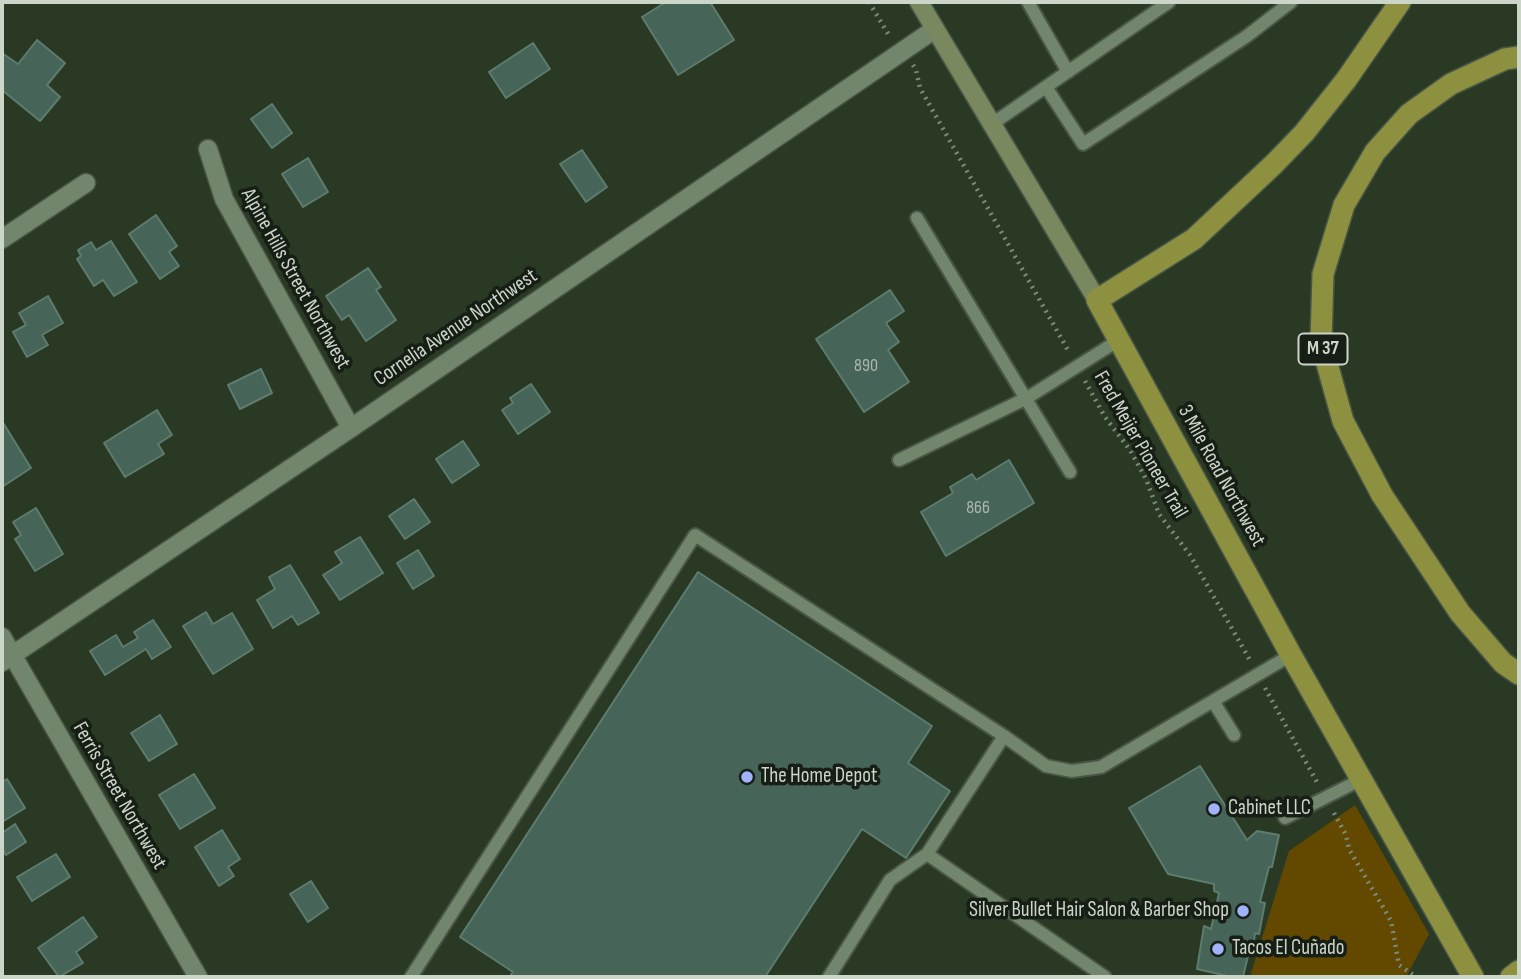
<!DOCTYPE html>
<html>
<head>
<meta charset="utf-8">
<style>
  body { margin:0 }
  #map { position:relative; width:1521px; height:979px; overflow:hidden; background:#293924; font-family:"Sofia Sans Condensed",sans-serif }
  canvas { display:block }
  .frame { position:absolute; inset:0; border:4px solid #cbd5c8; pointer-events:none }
</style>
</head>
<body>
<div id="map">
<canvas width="1521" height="979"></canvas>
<div class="frame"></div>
</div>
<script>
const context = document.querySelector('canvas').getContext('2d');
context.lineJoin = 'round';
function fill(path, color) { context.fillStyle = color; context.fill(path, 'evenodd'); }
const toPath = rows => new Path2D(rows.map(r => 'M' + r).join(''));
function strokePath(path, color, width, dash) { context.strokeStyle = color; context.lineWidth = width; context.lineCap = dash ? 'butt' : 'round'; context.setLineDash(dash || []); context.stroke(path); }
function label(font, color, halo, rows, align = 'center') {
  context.font = font + ' "Sofia Sans Condensed",sans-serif'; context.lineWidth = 7; context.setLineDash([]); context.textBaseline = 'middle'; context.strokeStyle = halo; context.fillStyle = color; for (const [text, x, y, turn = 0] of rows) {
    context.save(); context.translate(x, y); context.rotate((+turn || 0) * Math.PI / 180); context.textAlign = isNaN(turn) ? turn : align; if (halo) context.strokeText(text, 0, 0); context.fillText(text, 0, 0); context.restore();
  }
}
fill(toPath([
  [1355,805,1429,934,1406,977,1250,977,1289,851]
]), '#634900');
const building = toPath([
  [666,2,710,2,734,40,678,75,642,17,666,2],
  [37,40,65,63,47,85,60,97,40,121,2,90,2,53,18,64,37,40],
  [533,43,550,69,506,98,489,72,533,43],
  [272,104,292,133,272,148,251,119,272,104],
  [582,150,607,187,586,202,560,164,582,150],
  [308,158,328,192,303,207,282,174,308,158],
  [156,215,177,246,169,252,179,266,160,279,129,234,156,215],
  [111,241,137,282,114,296,103,280,94,286,77,259,81,256,78,250,91,242,96,250,111,241],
  [368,268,381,287,376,290,396,320,366,341,349,315,342,320,326,296,368,268],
  [890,290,904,311,886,323,899,342,888,350,909,382,864,412,816,339,890,290],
  [48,296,63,323,42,335,48,345,27,357,13,332,26,325,19,313,48,296],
  [261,369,272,393,240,409,228,385,261,369],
  [531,384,550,412,518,434,502,410,513,403,510,398,531,384],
  [157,410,172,435,158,444,164,454,125,477,104,443,157,410],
  [2,421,31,468,2,487,2,421],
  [463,441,479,465,452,483,436,459,463,441],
  [1009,460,1034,503,946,556,921,512,953,493,950,487,972,474,976,480,1009,460],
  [414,499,430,522,405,539,389,516,414,499],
  [36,508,63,554,35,571,15,539,21,535,13,522,36,508],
  [360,537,383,573,340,600,323,575,342,563,335,552,360,537],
  [418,550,434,576,413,589,397,563,418,550],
  [290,565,319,613,298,625,292,616,273,628,257,600,275,589,269,577,290,565],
  [698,572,932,726,908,763,950,791,906,858,862,829,765,977,509,977,513,972,460,937,698,572],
  [206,612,213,624,232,613,253,649,213,674,183,626,206,612],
  [153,620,171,647,152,659,146,649,105,675,90,651,116,635,123,647,138,638,134,632,153,620],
  [160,715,177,744,149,761,131,733,160,715],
  [1200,766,1247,840,1257,831,1279,835,1272,867,1269,867,1260,902,1265,903,1259,934,1255,933,1254,941,1251,943,1243,977,1232,977,1197,969,1204,926,1211,929,1219,893,1214,891,1214,884,1168,874,1129,808,1200,766],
  [194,774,215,808,180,829,159,795,194,774],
  [7,779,25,808,2,822,2,782,7,779],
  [15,824,26,842,6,855,2,848,2,833,15,824],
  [222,830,240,859,228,867,234,876,219,886,195,847,222,830],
  [56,854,70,877,32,901,17,877,56,854],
  [311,881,328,908,308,922,290,894,311,881],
  [83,917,97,937,76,952,83,963,59,977,38,948,83,917]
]);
fill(building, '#466457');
strokePath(building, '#5d7c6e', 2);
const lane = toPath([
  [1028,2,1068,72],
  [1046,87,1083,144,1247,36,1291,2],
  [992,124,1169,2],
  [917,218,1070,472],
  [899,460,1027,398,1119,340],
  [1213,701,1234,735],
  [1285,818,1362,779],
  [411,977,695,535,1004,736],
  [829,977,890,880,927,854],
  [1105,977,927,854,1004,736,1046,766,1072,771,1101,767,1291,655]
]);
const street = toPath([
  [208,149,224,199,351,428],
  [2,239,86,183],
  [2,637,198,977],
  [2,662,351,428,935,29]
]);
const secondary = toPath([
  [919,2,1097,300]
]);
const highway = toPath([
  [1400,2,1346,80,1304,133,1274,164,1194,239,1097,300,1291,655,1473,977],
  [1519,57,1505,59,1451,84,1409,114,1375,152,1344,205,1323,274,1321,342,1343,421,1382,495,1460,613,1503,663,1519,674],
  [1511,977,1519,971]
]);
strokePath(lane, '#495645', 16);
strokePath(street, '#495645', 21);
strokePath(secondary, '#495645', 21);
strokePath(highway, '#495645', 24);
strokePath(toPath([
  [869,2,890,37],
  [913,65,916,70,920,88,1069,352],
  [1085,381,1105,417,1130,450,1146,479,1159,514,1190,555,1251,662],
  [1265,688,1318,784],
  [1334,813,1346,835,1349,849,1391,921,1399,965,1416,977]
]), '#7d8a79', 4.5, [2, 5]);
strokePath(lane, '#72856d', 12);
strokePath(street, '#72856d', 18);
strokePath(secondary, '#7a885f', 18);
strokePath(highway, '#8c903f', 21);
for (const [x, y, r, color] of [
  [747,777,7,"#a1b2fd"],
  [1214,809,7,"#a1b2fd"],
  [1243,911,7,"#a1b2fd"],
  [1218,949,7,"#a1b2fd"]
]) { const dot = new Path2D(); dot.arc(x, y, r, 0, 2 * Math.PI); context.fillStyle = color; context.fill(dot); strokePath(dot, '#171e15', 2.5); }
label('18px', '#aab9ac', null, [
  ["890",866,366],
  ["866",978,508]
]);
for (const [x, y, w] of [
  [1323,349,49]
]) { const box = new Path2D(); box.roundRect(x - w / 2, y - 15.5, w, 31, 5); context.fillStyle = '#171e15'; context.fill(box); strokePath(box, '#cbd5c8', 2); }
label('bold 19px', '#cbd5c8', null, [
  ["M 37",1323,349]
]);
label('21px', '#cbd5c8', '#171e15', [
  ["Alpine Hills Street Northwest",295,279,61],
  ["Cornelia Avenue Northwest",456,328,-34],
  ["Fred Meijer Pioneer Trail",1140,445,60],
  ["3 Mile Road Northwest",1221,476,61],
  ["Ferris Street Northwest",119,796,60]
]);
label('21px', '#cbd5c8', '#171e15', [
  ["The Home Depot",761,777],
  ["Cabinet LLC",1228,809],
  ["Silver Bullet Hair Salon & Barber Shop",1229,911,"right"],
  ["Tacos El Cuñado",1232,949]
], 'left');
</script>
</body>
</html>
